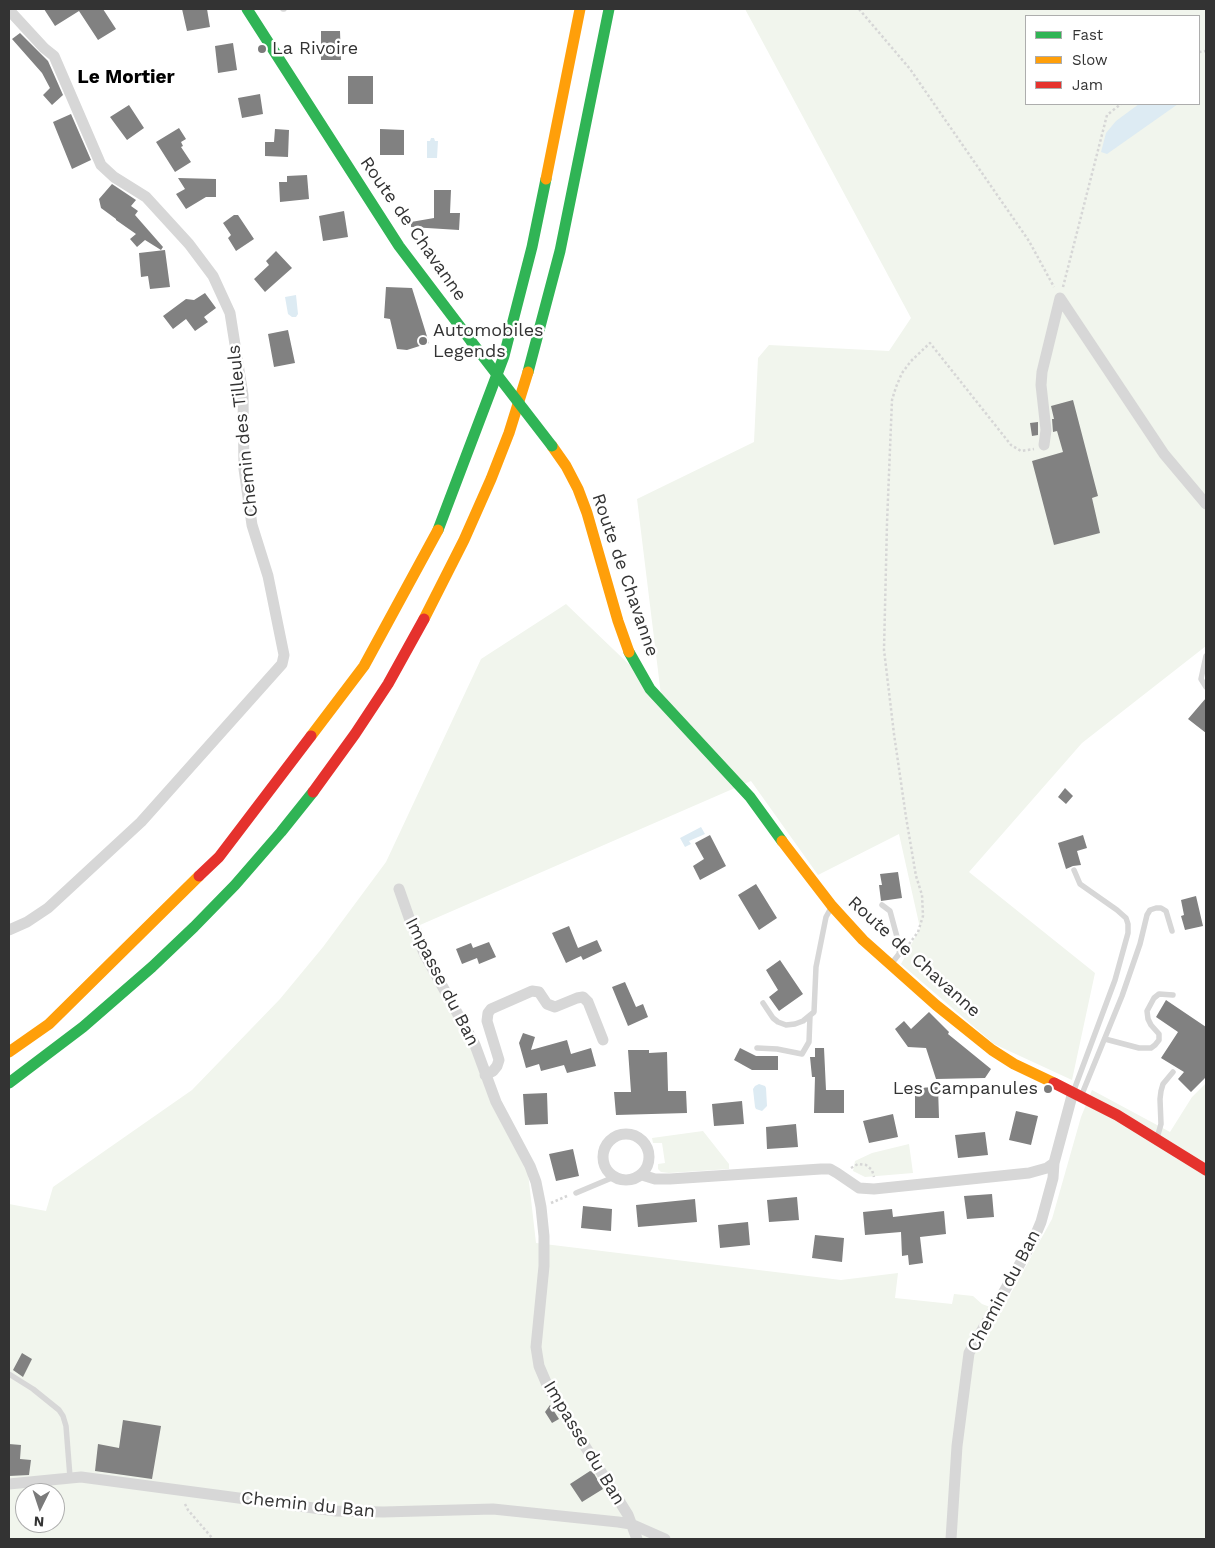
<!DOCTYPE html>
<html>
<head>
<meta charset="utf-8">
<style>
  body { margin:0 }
  #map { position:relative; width:1215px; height:1548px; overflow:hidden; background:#fff; font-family:"Work Sans",sans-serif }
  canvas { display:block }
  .frame { position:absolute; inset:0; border:10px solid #333; pointer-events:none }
  .legend { position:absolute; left:1025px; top:15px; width:175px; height:90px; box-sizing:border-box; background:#fff; border:1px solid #adadad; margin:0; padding:6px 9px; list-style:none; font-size:15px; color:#333 }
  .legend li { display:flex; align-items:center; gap:10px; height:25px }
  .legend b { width:25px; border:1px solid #adadad }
  .north { position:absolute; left:15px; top:1483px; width:50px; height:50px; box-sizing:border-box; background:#fff; border:1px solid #adadad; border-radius:50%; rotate:184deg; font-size:14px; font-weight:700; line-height:20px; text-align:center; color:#333 }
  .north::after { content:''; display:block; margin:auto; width:18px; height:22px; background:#7a7a7a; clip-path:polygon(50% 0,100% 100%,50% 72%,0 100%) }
</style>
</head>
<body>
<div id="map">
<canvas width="1215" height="1548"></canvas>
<div class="frame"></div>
<ul class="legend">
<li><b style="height:6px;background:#30b455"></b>Fast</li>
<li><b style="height:6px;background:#ff9f0a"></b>Slow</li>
<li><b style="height:6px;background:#e5322d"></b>Jam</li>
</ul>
<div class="north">N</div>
</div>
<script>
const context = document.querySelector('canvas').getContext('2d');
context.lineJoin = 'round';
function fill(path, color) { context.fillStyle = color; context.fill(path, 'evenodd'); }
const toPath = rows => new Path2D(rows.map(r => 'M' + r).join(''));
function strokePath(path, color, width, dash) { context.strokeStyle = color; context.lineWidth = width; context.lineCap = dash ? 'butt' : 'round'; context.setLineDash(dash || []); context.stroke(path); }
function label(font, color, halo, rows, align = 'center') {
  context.font = font + ' "Work Sans",sans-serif'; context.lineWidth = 5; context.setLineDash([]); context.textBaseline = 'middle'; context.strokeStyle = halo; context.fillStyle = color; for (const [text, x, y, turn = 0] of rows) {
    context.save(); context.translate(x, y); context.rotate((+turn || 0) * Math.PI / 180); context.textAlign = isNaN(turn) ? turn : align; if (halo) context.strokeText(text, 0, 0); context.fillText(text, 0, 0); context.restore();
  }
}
fill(toPath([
  [745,9,1206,9,1206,646,1082,743,969,872,1095,973,1072,1080,994,1044,901,964,920,928,899,834,818,875,751,781,420,925,528,1173,536,1243,841,1280,898,1273,895,1298,952,1304,954,1294,973,1296,982,1304,1001,1311,1052,1219,1081,1117,1092,1090,1170,1132,1192,1097,1206,1083,1206,1539,9,1539,9,1204,46,1211,53,1187,192,1090,280,999,323,947,386,862,481,659,566,604,661,695,637,499,754,442,758,358,769,345,889,351,911,318],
  [1026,16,1199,16,1199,104,1026,104],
  [25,1493,55,1493,55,1523,25,1523],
  [703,1131,729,1164,729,1169,669,1173,661,1172,658,1169,658,1164,665,1163,662,1143,653,1143,652,1138],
  [909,1144,913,1173,865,1177,853,1171,855,1161,872,1153]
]), '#f1f5ed');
fill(toPath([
  [1139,104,1178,104,1107,154,1101,152,1106,133,1116,121],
  [431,138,434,138,435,141,438,141,437,158,427,158,427,141,430,141],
  [296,295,298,314,296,317,292,317,288,314,285,297],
  [701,827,705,834,689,841,691,844,685,847,680,838],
  [759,1084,765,1086,766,1088,767,1106,762,1111,756,1109,755,1107,753,1089,755,1086]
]), '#ddebf3');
fill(toPath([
  [44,9,103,9,116,29,98,40,79,11,55,26],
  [182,9,207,9,210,27,187,31],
  [321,31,340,31,341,60,321,60],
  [20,33,48,61,63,95,52,105,43,95,50,88,42,73,12,39],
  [233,43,237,70,218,73,215,46],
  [348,76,373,76,373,104,348,104],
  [260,94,263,114,242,118,238,98],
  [129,105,144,128,127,140,110,117],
  [71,114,91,160,72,169,53,122],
  [179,128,186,139,181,142,183,146,181,147,191,162,175,172,156,142],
  [275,129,289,130,288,157,265,156,265,142,274,142],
  [380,129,404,130,404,155,380,155],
  [307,175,309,199,280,202,279,182,287,182,287,176],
  [178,178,216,179,216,197,206,197,186,209,176,194,185,189],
  [112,184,136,200,131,206,138,211,135,215,163,247,161,250,145,240,137,247,130,239,136,234,116,220,116,219,101,208,99,199],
  [434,190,451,190,450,213,460,213,459,230,411,227,411,222,434,218],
  [344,211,348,237,323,241,319,216],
  [234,215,238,215,254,239,236,251,228,238,231,235,223,223],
  [165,250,170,287,150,289,148,276,141,277,139,253],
  [276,251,292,268,265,292,254,279,269,265,266,261],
  [386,287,412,288,429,343,407,350,397,349,390,319,384,318],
  [205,293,216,308,204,317,208,322,195,331,186,319,173,329,163,316,186,299,194,300],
  [288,330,295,363,274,367,268,334],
  [1073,400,1098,496,1092,498,1100,533,1054,545,1032,461,1063,452,1057,431,1053,432,1052,419,1054,419,1051,406],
  [1038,422,1038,435,1032,436,1030,423],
  [1206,698,1206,733,1188,719],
  [1065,788,1073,796,1066,804,1058,797],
  [710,835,726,866,700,880,693,866,704,859,695,843],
  [1083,835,1087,848,1077,851,1081,865,1073,866,1066,869,1058,843],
  [898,872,902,898,881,901,879,885,882,885,880,874],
  [756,884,777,918,759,930,738,895],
  [1196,896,1203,926,1185,930,1181,916,1184,915,1181,900],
  [569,926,578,948,597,940,602,951,583,960,581,956,566,963,552,933],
  [489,942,496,957,479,964,477,958,462,964,456,949,471,943,473,948],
  [780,960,803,994,779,1011,769,997,778,990,766,970],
  [625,982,636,1007,643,1004,648,1017,628,1026,612,987],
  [1166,1000,1206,1027,1206,1077,1191,1092,1178,1079,1184,1072,1161,1058,1178,1032,1156,1017],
  [929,1012,949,1032,948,1034,991,1069,985,1078,936,1079,926,1048,908,1047,895,1029,904,1021,911,1029],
  [523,1033,535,1037,531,1050,567,1040,571,1054,591,1048,596,1066,567,1073,564,1065,541,1071,539,1064,526,1068,519,1043],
  [740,1048,756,1056,778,1056,778,1070,752,1070,734,1060],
  [815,1048,824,1048,826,1090,844,1090,844,1113,814,1113,815,1077,812,1077,810,1057,815,1057],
  [628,1050,649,1050,649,1053,667,1052,668,1091,686,1091,687,1113,616,1115,614,1092,631,1092],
  [938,1087,939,1118,915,1118,915,1088],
  [547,1093,548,1124,525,1125,523,1094],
  [742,1101,744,1124,714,1126,712,1104],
  [1016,1111,1038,1116,1031,1145,1009,1140],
  [893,1114,898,1137,869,1143,863,1121],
  [796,1124,798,1147,767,1149,766,1127],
  [985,1132,988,1155,958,1158,955,1135],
  [573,1149,579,1176,556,1181,549,1154],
  [992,1194,994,1217,967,1219,964,1196],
  [797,1197,799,1220,769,1222,767,1200],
  [695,1199,697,1222,638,1227,636,1205],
  [583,1206,612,1209,611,1231,581,1228],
  [892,1209,893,1217,944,1211,946,1234,920,1237,923,1263,909,1265,908,1255,902,1256,901,1232,865,1235,863,1212],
  [748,1222,750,1245,720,1248,718,1225],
  [815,1235,844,1238,842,1262,812,1258],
  [22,1353,32,1359,23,1377,13,1370],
  [550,1405,559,1419,552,1423,545,1412],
  [123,1420,161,1426,152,1479,95,1471,98,1444,119,1448],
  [9,1444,21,1445,20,1459,31,1460,29,1475,9,1476],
  [590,1471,593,1472,603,1489,582,1502,570,1484]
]), '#818181');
strokePath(toPath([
  [859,9,910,69,1029,241,1054,287],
  [1199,52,1206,51],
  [1063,287,1107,115,1121,104],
  [909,944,918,932,923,916,922,895,916,876,906,817,894,734,884,650,887,523,892,400,896,387,902,373,911,361,930,343,1011,445,1021,451,1034,449],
  [851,1168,858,1164,866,1165,872,1170,874,1177],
  [551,1203,567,1196],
  [185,1504,188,1510,213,1539]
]), '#d6d6d6', 2.5, [2.5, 2.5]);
strokePath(toPath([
  [283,9,284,9],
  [1206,656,1201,679,1206,687],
  [882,905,890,911,900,948,899,954,892,963],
  [763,1003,773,1018,778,1022,786,1025,795,1024,803,1021,814,1012,816,967,826,917,831,908],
  [1105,1039,1139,1048,1151,1048,1155,1045,1159,1040,1159,1034,1151,1025,1148,1019,1147,1011,1154,998,1159,994,1173,995],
  [757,1048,777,1049,802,1054,809,1042,810,1016],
  [1074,1090,1115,980,1128,933,1128,924,1126,918,1117,910,1080,884,1074,870],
  [1082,1094,1122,996,1140,944,1147,915,1150,910,1156,908,1161,908,1166,911,1172,931],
  [1157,1138,1161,1124,1160,1099,1161,1091,1163,1084,1173,1072],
  [576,1193,614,1177],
  [9,1374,33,1389,59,1410,63,1416,66,1426,70,1477]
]), '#d7d7d7', 5.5);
strokePath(toPath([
  [9,10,44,48,54,56,101,165,114,177,146,197,189,244,213,276,230,313,243,395,244,469,252,525,268,576,284,655,282,664,141,822,48,908,27,922,9,930],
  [1044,445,1046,430,1041,385,1042,372,1060,298,1164,454,1206,504],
  [399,889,412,926,425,955,475,1045,496,1102,530,1166,536,1182,541,1207,544,1236,544,1266,536,1347,539,1366,548,1387,628,1515,637,1539],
  [485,1075,493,1071,497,1066,499,1060,487,1021,488,1013,491,1009,532,991,539,992,547,1004,555,1007,577,998,583,997,588,1002,603,1040],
  '603 1157a23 23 0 1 1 46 0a23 23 0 1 1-46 0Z',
  [642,1175,655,1179,670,1179,821,1169,830,1169,837,1173,859,1188,874,1189,1029,1173,1047,1168,1054,1163,1073,1092],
  [9,1484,81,1477,336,1511,383,1512,493,1509,618,1522,631,1524,665,1539],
  [951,1539,957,1446,969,1353,1033,1241,1041,1222,1053,1178,1054,1163]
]), '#d7d7d7', 11);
strokePath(toPath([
  [247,9,399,246,471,341],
  [528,372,560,251,609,9],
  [438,530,504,356,532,247,546,179],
  [629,652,650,689,750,797,782,841],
  [9,1083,83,1027,152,967,194,927,235,885,281,832,313,792]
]), '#30b455', 11);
strokePath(toPath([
  [546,179,580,9],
  [552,446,566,466,578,489,587,513,618,621,629,652],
  [424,619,464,540,491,479,509,433,528,372],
  [311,736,364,666,438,530],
  [782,841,832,906,863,940,936,1005,992,1050,1014,1064,1054,1083],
  [9,1052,49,1024,199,876]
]), '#ff9f0a', 11);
strokePath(toPath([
  [313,792,355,734,388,684,424,619],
  [199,876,219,857,311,736],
  [1054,1083,1117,1115,1206,1170]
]), '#e5322d', 11);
strokePath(toPath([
  [471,341,552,446]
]), '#30b455', 11);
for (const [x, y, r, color] of [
  [262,49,5,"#7a7a7a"],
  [423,341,5,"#7a7a7a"],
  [1048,1089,5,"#7a7a7a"]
]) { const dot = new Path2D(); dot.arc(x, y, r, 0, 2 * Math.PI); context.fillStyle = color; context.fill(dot); strokePath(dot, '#fff', 2); }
label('18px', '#333', '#fff', [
  ["La Rivoire",272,49],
  ["Automobiles",433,331],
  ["Legends",433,352],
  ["Les Campanules",1038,1089,"right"]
], 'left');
label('18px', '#333', '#fff', [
  ["Route de Chavanne",413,229,55],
  ["Chemin des Tilleuls",243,431,-96],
  ["Route de Chavanne",625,575,71],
  ["Route de Chavanne",914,957,42],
  ["Impasse du Ban",442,982,63],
  ["Chemin du Ban",1004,1291,-62],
  ["Impasse du Ban",584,1443,59],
  ["Chemin du Ban",308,1505,6]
]);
label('bold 19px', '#000', '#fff', [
  ["Le Mortier",126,77]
]);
</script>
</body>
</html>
